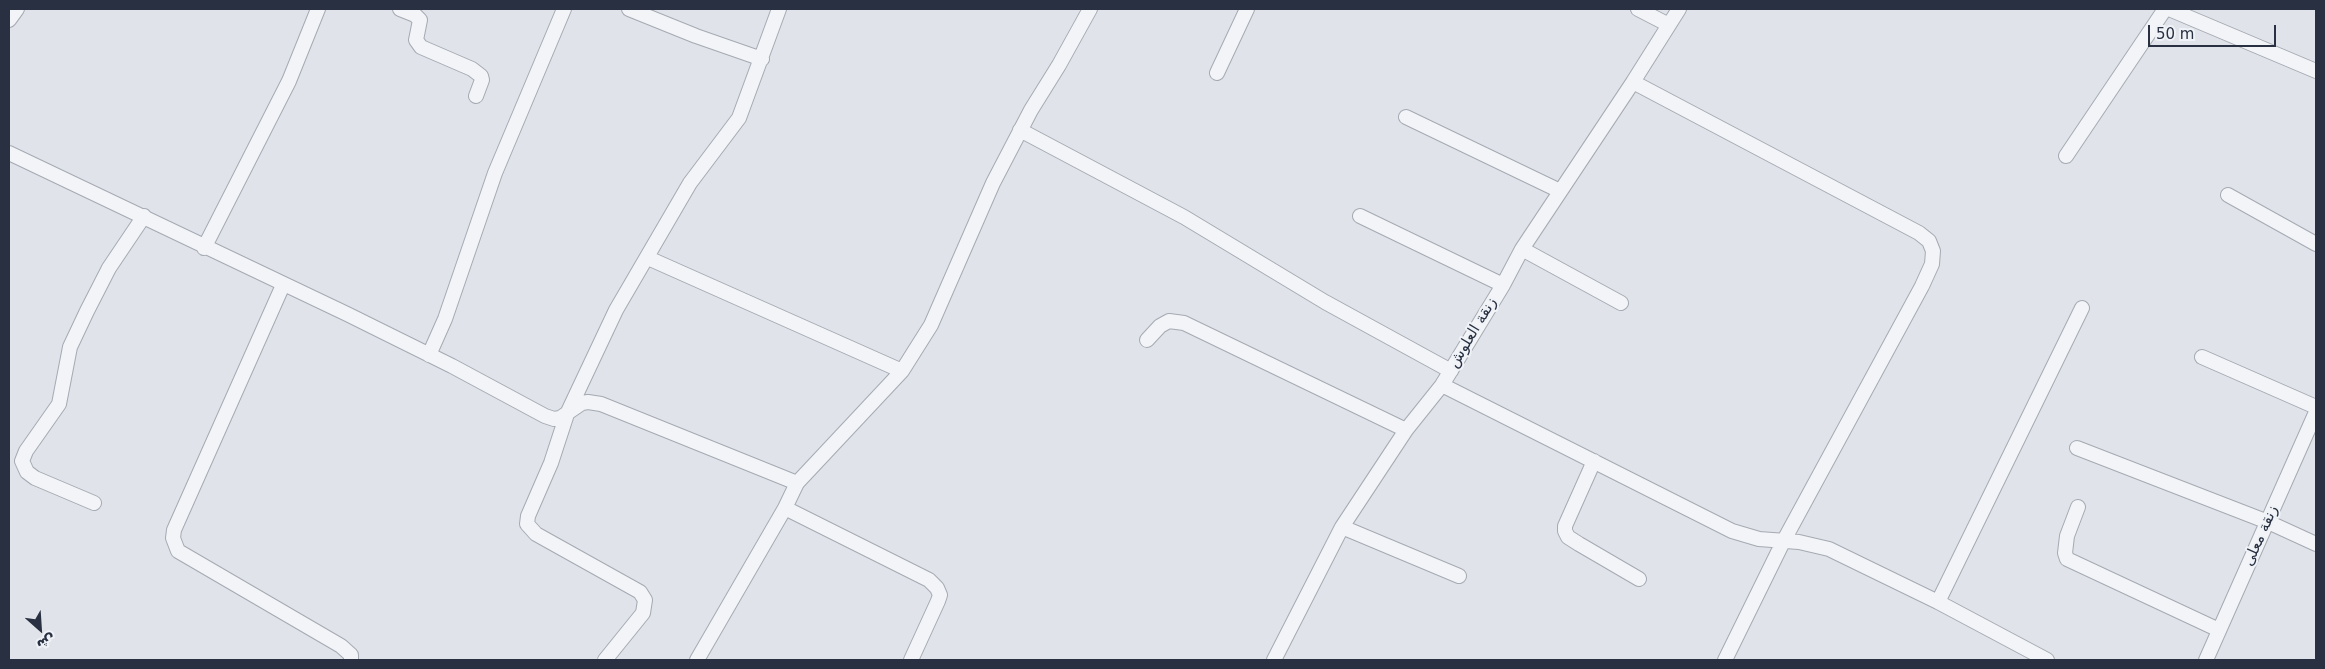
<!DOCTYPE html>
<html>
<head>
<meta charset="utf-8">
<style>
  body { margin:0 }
  #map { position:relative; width:2325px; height:669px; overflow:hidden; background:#e0e3e9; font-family:"DejaVu Sans",Cairo,sans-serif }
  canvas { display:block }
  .frame { position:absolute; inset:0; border:10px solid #283041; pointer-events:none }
  .north { position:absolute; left:15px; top:604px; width:50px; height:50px; -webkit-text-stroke:4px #eff2f6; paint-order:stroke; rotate:154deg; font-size:14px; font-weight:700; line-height:20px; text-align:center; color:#283041 }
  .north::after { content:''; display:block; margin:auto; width:18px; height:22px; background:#283041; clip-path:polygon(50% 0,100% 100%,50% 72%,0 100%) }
  .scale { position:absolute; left:2148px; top:25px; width:128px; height:22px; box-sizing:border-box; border:2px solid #283041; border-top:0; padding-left:6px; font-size:15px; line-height:18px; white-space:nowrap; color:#283041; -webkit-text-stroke:4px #eff2f6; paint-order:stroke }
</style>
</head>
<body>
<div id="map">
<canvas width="2325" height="669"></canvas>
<div class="frame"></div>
<div class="north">ش</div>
<div class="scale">50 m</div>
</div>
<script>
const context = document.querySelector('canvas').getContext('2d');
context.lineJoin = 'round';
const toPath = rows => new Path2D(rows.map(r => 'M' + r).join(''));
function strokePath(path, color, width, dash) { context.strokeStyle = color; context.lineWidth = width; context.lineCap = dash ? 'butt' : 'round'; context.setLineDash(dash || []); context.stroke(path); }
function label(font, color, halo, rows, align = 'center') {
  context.font = font + ' "DejaVu Sans",Cairo,sans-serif'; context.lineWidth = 4; context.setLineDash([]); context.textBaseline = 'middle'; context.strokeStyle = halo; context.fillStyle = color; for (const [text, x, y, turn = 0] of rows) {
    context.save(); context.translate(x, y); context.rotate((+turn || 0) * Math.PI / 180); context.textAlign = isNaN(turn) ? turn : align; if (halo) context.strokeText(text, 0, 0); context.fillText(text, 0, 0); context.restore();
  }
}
const minor = toPath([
  [400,9,415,15,420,20,416,40,421,47,472,69,481,76,482,80,476,96],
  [629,9,696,36,762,59],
  [1638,9,1669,25],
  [2169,9,2316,71],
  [9,20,17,9],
  [1217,73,1247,9],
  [1633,82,1919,233,1929,241,1933,251,1932,264,1922,286,1783,542,1725,660],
  [1406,117,1560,191],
  [1020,130,1184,217,1325,302,1451,371],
  [9,153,347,314,452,366,545,416,554,419,560,418,582,403,588,402,601,404,797,483],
  [2066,156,2165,9],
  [2228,195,2316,244],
  [1360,216,1503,285],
  [204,248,289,81,318,9],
  [1522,249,1621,303],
  [648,258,902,371],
  [283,285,174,530,173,538,178,551,341,646,351,655,351,660],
  [1147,340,1160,326,1169,321,1184,323,1406,430],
  [429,355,445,319,495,173,564,9],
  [2202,357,2316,407],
  [1442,385,1732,531,1759,539,1799,542,1829,549,1938,602,2047,660],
  [2077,448,2268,522,2316,544],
  [1594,461,1565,526,1565,531,1568,537,1579,544,1639,579],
  [94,503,35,478,27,472,22,461,26,451,59,404,70,347,87,311,109,268,144,216],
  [2078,507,2067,536,2065,553,2067,559,2219,630],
  [785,508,929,580,937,588,940,595,938,601,911,660],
  [1342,527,1459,576],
  [1938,602,2082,308],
  [605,660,643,613,645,600,640,592,536,534,527,524,528,516,551,463,567,414,616,310,690,183,739,118,779,9],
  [697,660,785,508,797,483,902,371,931,325,993,183,1031,110,1059,65,1090,9],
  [1274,660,1342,527,1406,430,1442,385,1503,285,1522,249,1633,82,1679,9],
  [2206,660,2316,412]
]);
strokePath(minor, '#a5aab3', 16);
strokePath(minor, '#f3f4f7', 14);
label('15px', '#283041', '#eff2f6', [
  ["زنقة العلوش",1473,333,-59],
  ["زنقة معلى",2261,536,-66]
]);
</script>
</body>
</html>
